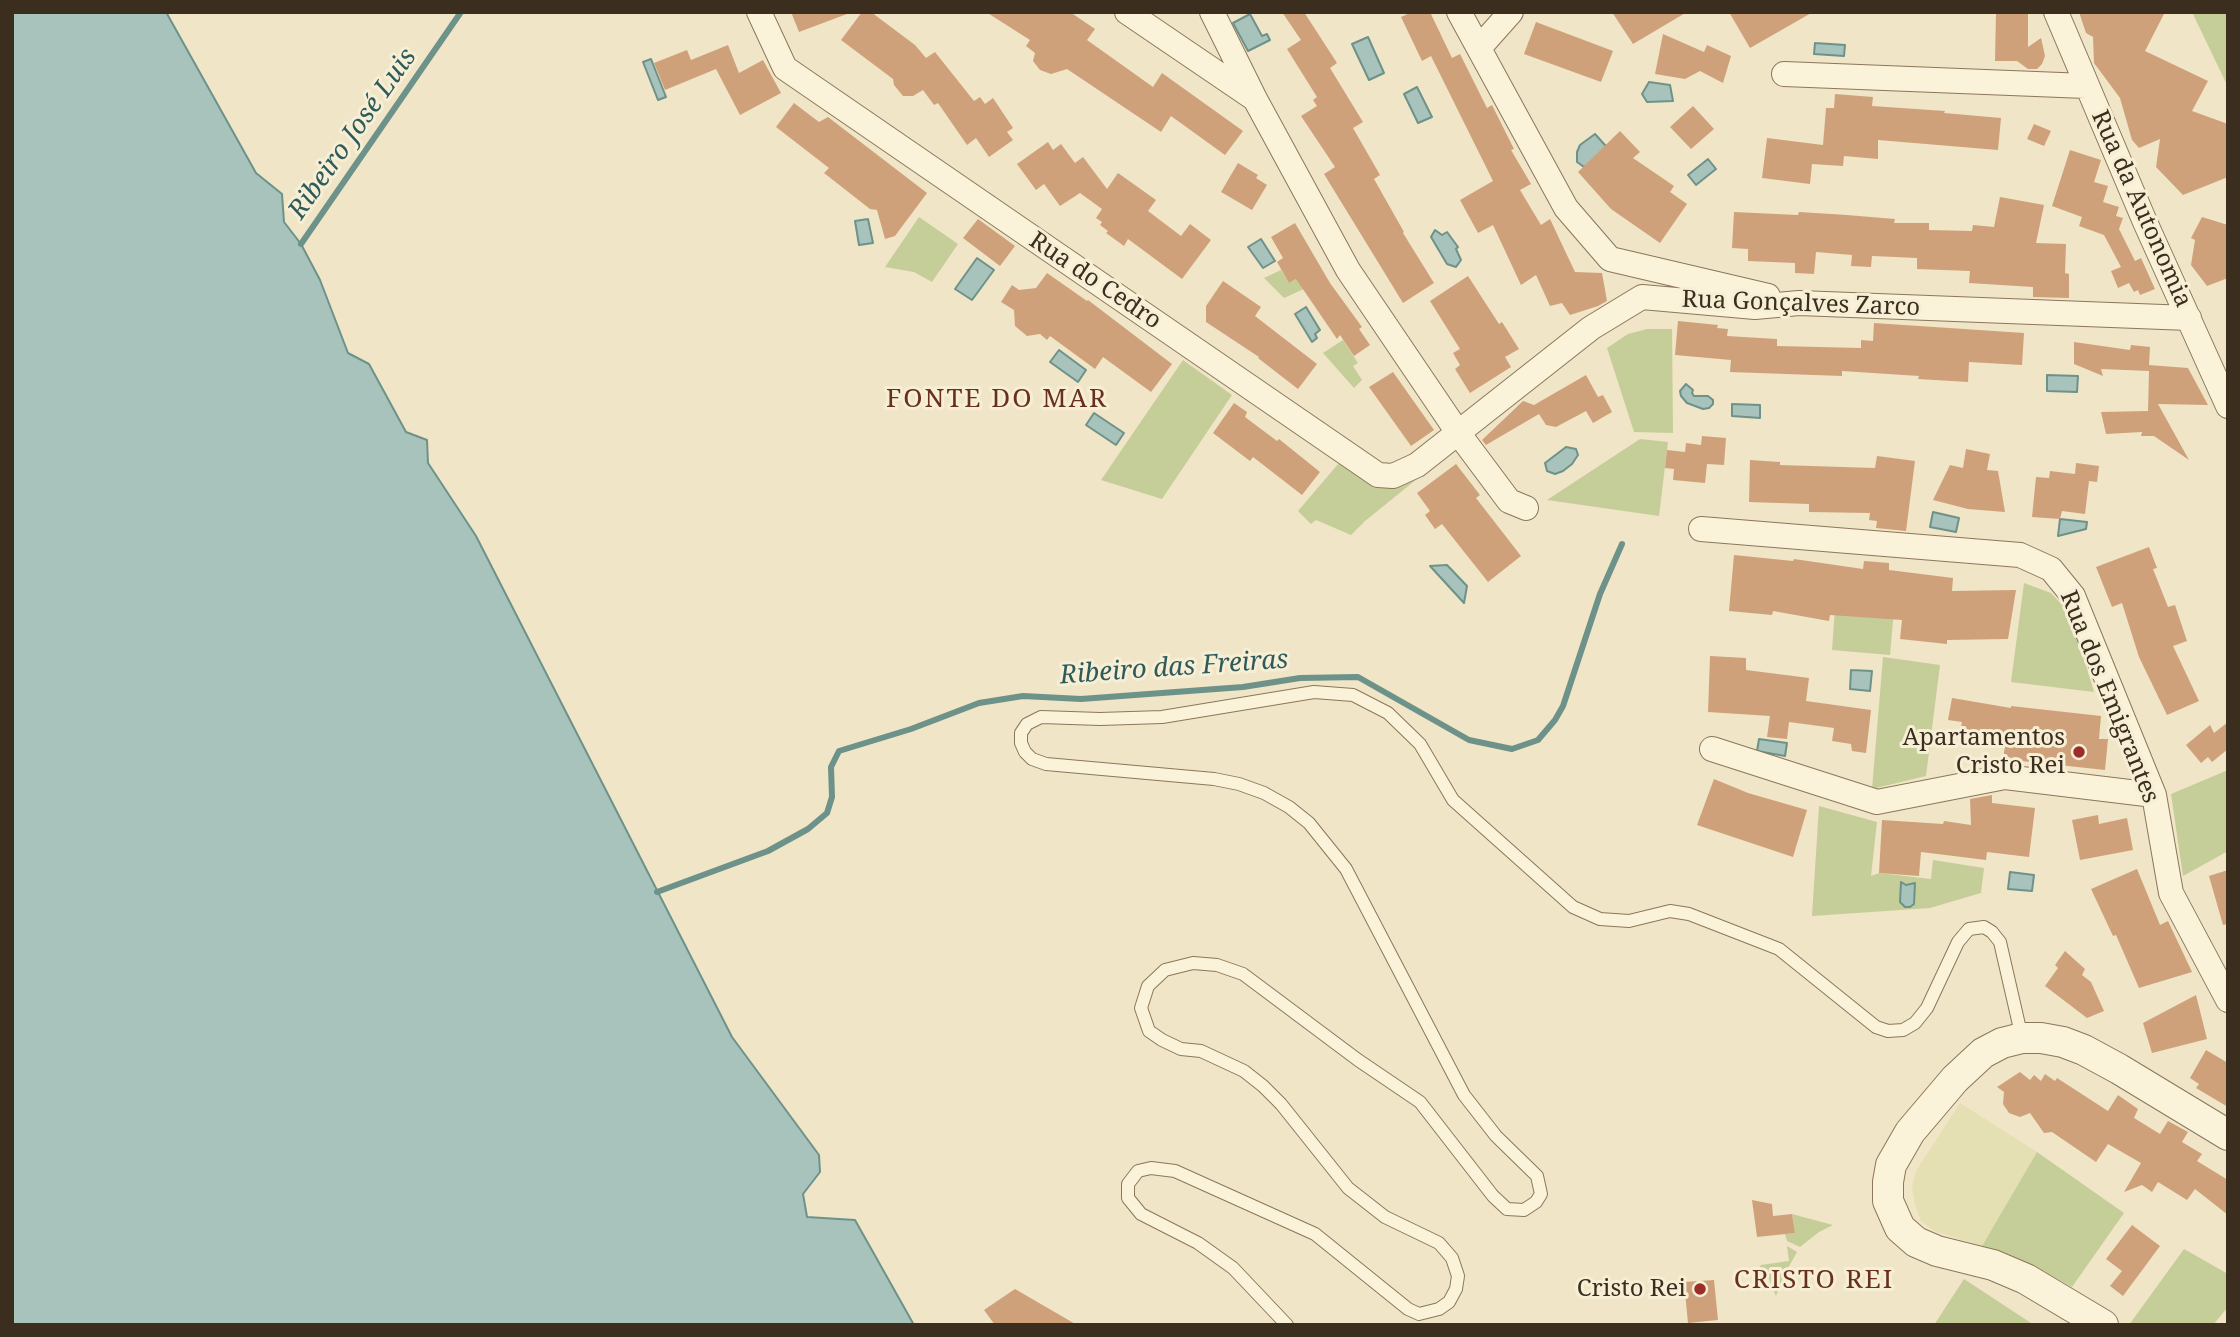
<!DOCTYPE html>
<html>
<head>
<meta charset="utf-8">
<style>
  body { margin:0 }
  #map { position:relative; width:2240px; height:1337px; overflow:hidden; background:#f0e5c6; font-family:"Noto Serif",serif }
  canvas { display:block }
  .frame { position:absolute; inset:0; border:14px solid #3b2e1f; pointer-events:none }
</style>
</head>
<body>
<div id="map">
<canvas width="2240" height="1337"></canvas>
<div class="frame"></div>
</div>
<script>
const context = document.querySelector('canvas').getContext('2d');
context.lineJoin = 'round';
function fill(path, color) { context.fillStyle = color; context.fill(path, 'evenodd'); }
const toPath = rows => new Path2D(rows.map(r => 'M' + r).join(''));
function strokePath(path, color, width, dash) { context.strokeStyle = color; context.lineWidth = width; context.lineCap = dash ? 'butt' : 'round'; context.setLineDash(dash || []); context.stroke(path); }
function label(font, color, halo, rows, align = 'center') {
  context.font = font + ' "Noto Serif",serif'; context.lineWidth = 6; context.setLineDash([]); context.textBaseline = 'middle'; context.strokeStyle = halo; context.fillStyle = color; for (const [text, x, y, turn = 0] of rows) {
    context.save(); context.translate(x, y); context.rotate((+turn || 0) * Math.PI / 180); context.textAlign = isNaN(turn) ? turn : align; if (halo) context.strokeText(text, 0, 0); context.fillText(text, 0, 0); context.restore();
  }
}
fill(toPath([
  [1960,1103,2037,1152,1982,1246,1934,1231,1921,1221,1915,1205,1912,1187,1916,1171]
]), '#e5e0b3');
fill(toPath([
  [2192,12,2228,12,2228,87],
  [919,217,958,244,932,282,914,272,885,267],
  [1281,270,1289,283,1300,277,1306,288,1284,298,1264,278],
  [1647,329,1672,329,1673,433,1634,432,1607,348,1628,334],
  [1343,340,1358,363,1353,366,1362,380,1354,388,1323,353],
  [1183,360,1232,395,1162,499,1101,480],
  [1640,439,1668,442,1659,516,1547,500],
  [1339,463,1371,483,1390,487,1403,485,1417,479,1365,521,1351,535,1316,520,1311,524,1298,511],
  [2024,583,2051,593,2068,611,2077,635,2094,692,2011,682],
  [1836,594,1895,599,1890,655,1832,650],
  [1883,657,1940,665,1926,776,1872,789],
  [2228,770,2228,851,2183,876,2171,794],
  [1819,806,1877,822,1871,876,1879,873,1931,879,1933,860,1984,868,1981,893,1930,908,1812,916],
  [2037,1152,2124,1213,2072,1287,2033,1265,1982,1246],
  [1792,1214,1833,1225,1819,1232,1800,1247,1787,1241,1785,1234,1795,1233],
  [1787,1246,1797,1252,1783,1277,1776,1296,1767,1274,1759,1268,1761,1265,1789,1261],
  [2184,1249,2228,1274,2228,1307,2213,1325,2129,1325],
  [1964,1279,2034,1325,1934,1325]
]), '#c5ce99');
const water = toPath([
  [12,12,166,12,256,173,282,194,284,222,301,244,320,280,348,353,369,364,406,432,427,440,428,463,476,536,732,1037,819,1155,820,1172,803,1194,807,1217,855,1220,914,1325,12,1325,12,12],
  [1250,14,1262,36,1267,34,1270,40,1248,51,1233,23,1250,14],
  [1368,37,1384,73,1369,80,1352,44,1368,37],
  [1815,43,1845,45,1844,56,1814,54,1815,43],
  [651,59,666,97,658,100,643,62,651,59],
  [1649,82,1670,85,1673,101,1647,102,1642,94,1649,82],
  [1417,87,1432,117,1418,123,1404,94,1417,87],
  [1595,134,1614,155,1584,167,1577,162,1577,152,1580,145,1595,134],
  [1708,159,1716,169,1696,185,1688,175,1708,159],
  [868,219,873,243,859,245,855,221,868,219],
  [1435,230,1442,235,1447,232,1458,247,1456,249,1461,260,1456,267,1447,264,1431,237,1435,230],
  [1261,239,1275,261,1263,268,1248,247,1261,239],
  [977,258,994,270,972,300,955,289,977,258],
  [1306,307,1320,330,1315,334,1317,338,1312,342,1295,314,1306,307],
  [1059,350,1086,370,1078,382,1050,362,1059,350],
  [2047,375,2078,376,2077,392,2047,391,2047,375],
  [1686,384,1693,390,1692,393,1694,396,1708,396,1713,400,1713,404,1709,408,1703,409,1687,403,1681,396,1680,391,1686,384],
  [1732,404,1760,405,1760,418,1732,416,1732,404],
  [1094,413,1124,433,1116,445,1086,425,1094,413],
  [1566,447,1576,449,1578,455,1572,464,1563,471,1555,474,1547,471,1545,463,1566,447],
  [1933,512,1959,518,1956,532,1930,527,1933,512],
  [2060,519,2087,522,2086,529,2058,536,2060,519],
  [1447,565,1467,586,1464,603,1430,566,1447,565],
  [1851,670,1872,671,1870,691,1850,689,1851,670],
  [1759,739,1787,743,1785,756,1757,751,1759,739],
  [2010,872,2034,875,2032,891,2008,889,2010,872],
  [1901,882,1906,885,1915,883,1914,904,1910,907,1905,907,1900,902,1901,882]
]);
fill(water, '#a7c3bc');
strokePath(water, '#6d928a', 2);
strokePath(toPath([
  [301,244,461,12],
  [657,892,768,851,808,829,827,813,832,797,831,767,839,751,911,729,979,703,1023,696,1081,699,1243,687,1300,678,1358,677,1469,740,1512,749,1538,740,1555,720,1563,706,1600,594,1622,544]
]), '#6d928a', 6);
fill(toPath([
  [791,12,847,12,847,14,799,32],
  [862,12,871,12,915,45,926,58,935,52,974,101,980,97,985,104,993,98,1013,128,1007,132,1013,140,989,157,976,138,967,145,938,103,934,105,923,90,913,96,903,96,894,85,893,79,841,40],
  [986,12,1070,12,1095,29,1087,40,1153,87,1162,73,1243,131,1225,155,1171,116,1161,132,1067,69,1051,74,1040,70,1033,61,1035,53,1026,46,1030,40],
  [1282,12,1304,12,1337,63,1330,68,1363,122,1353,128,1380,175,1374,179,1404,232,1403,233,1434,283,1403,303,1324,174,1335,167,1301,116,1317,106,1313,100,1317,97,1287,49,1301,40],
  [1412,12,1430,12,1452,58,1460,54,1487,108,1492,105,1514,149,1511,150,1531,184,1520,190,1541,225,1550,219,1575,272,1602,273,1607,301,1598,306,1570,315,1562,303,1550,306,1536,275,1521,285,1493,225,1478,233,1460,200,1493,181,1431,56,1422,61,1401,17],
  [1612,12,1687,12,1633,44],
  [1729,12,1813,12,1750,48],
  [1996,12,2028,12,2028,47,2041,38,2045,56,2042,64,2037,69,2028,69,2017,61,1995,61],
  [2079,12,2165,12,2145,51,2208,81,2192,111,2228,124,2228,177,2183,195,2156,167,2160,139,2139,148,2132,140,2120,98,2094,63,2093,37,2086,33],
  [1536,22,1613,51,1601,82,1524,54],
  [1663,34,1704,52,1707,45,1731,56,1723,83,1700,71,1685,79,1655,74],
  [728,45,739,73,763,60,781,93,740,115,716,69,665,90,654,63,687,50,691,60],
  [1835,94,1873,97,1872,106,1945,111,1944,113,2001,118,1998,150,1878,140,1878,159,1844,156,1843,166,1812,164,1810,184,1762,178,1767,138,1823,145,1826,108,1834,108],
  [794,103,819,122,828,117,927,193,895,236,885,239,877,210,870,209,824,173,829,168,776,127],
  [1693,106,1714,129,1691,149,1670,127],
  [2034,124,2051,131,2044,146,2027,139],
  [1620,131,1640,152,1633,158,1674,186,1670,192,1687,204,1660,243,1611,209,1578,172],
  [1048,142,1053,150,1061,144,1075,163,1083,157,1107,189,1118,173,1156,200,1148,211,1181,236,1190,224,1211,240,1182,279,1128,239,1124,246,1106,233,1108,231,1100,225,1102,222,1096,218,1102,209,1080,193,1060,206,1044,184,1036,190,1017,164],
  [2070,150,2101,160,2094,182,2108,186,2103,202,2119,207,2116,216,2123,218,2119,229,2135,261,2141,258,2155,289,2140,295,2138,290,2134,292,2129,283,2118,288,2111,271,2121,267,2104,235,2079,226,2082,217,2052,206],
  [1238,163,1258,175,1256,178,1267,185,1252,210,1221,192],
  [2000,197,2044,205,2036,243,2066,244,2065,273,2069,274,2069,298,2033,297,2033,287,1969,283,1970,271,1917,269,1917,258,1872,256,1871,267,1851,266,1852,255,1816,252,1814,274,1795,273,1795,263,1748,261,1748,249,1732,248,1734,212,1798,215,1799,212,1847,215,1895,219,1894,223,1929,223,1929,230,1972,231,1973,225,1994,227],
  [2202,217,2228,225,2228,278,2207,286,2191,265,2195,240,2191,238],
  [978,219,1015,246,1000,266,963,238],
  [1295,223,1330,283,1362,327,1359,329,1370,345,1354,356,1340,335,1337,339,1296,279,1289,283,1277,262,1283,258,1271,237],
  [1047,273,1087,301,1088,300,1172,364,1151,392,1103,357,1095,369,1050,336,1047,340,1040,334,1027,336,1015,326,1014,310,1001,302,1012,285,1019,290,1036,288],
  [1468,276,1499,324,1502,322,1519,349,1505,357,1511,367,1470,393,1455,369,1460,365,1453,353,1460,349,1430,301],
  [1223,281,1261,307,1255,316,1317,364,1298,389,1258,358,1259,357,1206,322,1206,306],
  [1678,321,1718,325,1717,328,1728,329,1727,336,1777,339,1777,346,1861,348,1861,340,1873,341,1874,323,2024,333,2022,365,1969,362,1968,382,1918,379,1919,376,1842,371,1842,376,1730,372,1731,360,1675,355],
  [2074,342,2130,350,2131,345,2150,347,2149,365,2188,368,2208,405,2158,404,2189,460,2154,436,2141,436,2142,432,2106,434,2101,412,2148,411,2149,371,2101,369,2103,376,2074,364],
  [1393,372,1434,430,1411,446,1369,387],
  [1586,375,1598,397,1603,395,1612,412,1593,423,1586,411,1556,427,1546,425,1539,414,1486,445,1482,440,1523,401,1534,405],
  [1234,403,1247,412,1245,417,1277,441,1279,439,1320,472,1302,495,1253,457,1250,461,1213,433],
  [1702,436,1726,438,1724,465,1707,464,1705,483,1673,480,1674,469,1665,468,1667,450,1685,452,1686,443,1701,445],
  [1966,449,1990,454,1987,470,1998,471,2005,512,1968,509,1933,500,1950,465,1963,468],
  [1877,456,1915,461,1906,531,1876,528,1877,521,1869,520,1870,513,1809,512,1809,504,1749,502,1750,460,1780,462,1780,465,1875,468],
  [2076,463,2099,466,2097,482,2089,481,2085,514,2062,511,2060,519,2032,517,2036,477,2049,478,2050,471,2075,474],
  [1456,464,1480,495,1476,498,1521,556,1488,582,1442,524,1435,529,1425,515,1430,511,1417,493],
  [2149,547,2157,568,2153,569,2168,607,2175,605,2187,641,2173,646,2199,701,2167,715,2139,657,2122,603,2112,607,2096,567],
  [1734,555,1793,561,1794,559,1863,569,1864,561,1889,563,1889,570,1953,578,1952,591,2016,590,2008,639,1947,640,1947,644,1900,639,1902,620,1830,615,1829,621,1773,611,1772,615,1729,611],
  [1710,656,1746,658,1746,670,1809,678,1806,701,1871,710,1866,753,1852,751,1851,744,1832,741,1834,728,1789,722,1787,739,1767,737,1770,716,1708,712],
  [1952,698,2011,708,2011,706,2101,716,2099,739,2108,739,2105,770,2003,759,2006,740,1960,732,1962,722,1948,720],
  [2228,722,2228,749,2212,762,2208,757,2201,763,2186,745,2210,725,2214,733],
  [1714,779,1748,793,1807,810,1793,857,1697,825],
  [1992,795,1992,803,2035,808,2029,857,1987,852,1986,860,1921,852,1919,876,1879,873,1882,820,1943,824,1944,821,1971,825,1970,799],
  [2098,815,2099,824,2127,818,2133,850,2080,860,2072,820],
  [2137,869,2160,925,2168,921,2192,972,2139,988,2116,935,2113,936,2091,889],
  [2228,870,2228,924,2223,925,2209,876],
  [2065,951,2085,969,2082,975,2091,982,2104,1011,2087,1018,2045,986,2058,968,2055,965],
  [2196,995,2207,1039,2152,1053,2143,1023],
  [2206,1050,2228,1063,2228,1107,2196,1088,2199,1084,2190,1078],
  [2020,1072,2030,1080,2034,1075,2041,1081,2045,1074,2055,1081,2057,1078,2108,1111,2118,1095,2138,1109,2134,1118,2160,1134,2168,1121,2188,1132,2182,1142,2202,1154,2197,1161,2228,1180,2228,1215,2195,1189,2187,1200,2158,1182,2152,1192,2142,1185,2124,1192,2141,1163,2108,1144,2096,1162,2052,1132,2044,1133,2030,1113,2020,1117,2009,1113,2003,1104,2004,1092,1997,1087],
  [1752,1200,1772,1204,1773,1216,1792,1214,1795,1233,1757,1237],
  [2132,1225,2160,1246,2123,1296,2110,1286,2122,1271,2106,1259],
  [1714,1280,1718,1320,1688,1323,1684,1282],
  [1015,1289,1077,1325,995,1325,984,1310]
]), '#cfa17b');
const service = toPath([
  [1287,1325,1233,1268,1198,1243,1141,1214,1128,1198,1128,1184,1138,1171,1151,1168,1175,1171,1315,1234,1408,1309,1419,1314,1439,1309,1449,1302,1456,1289,1458,1276,1452,1258,1439,1243,1385,1217,1348,1188,1281,1104,1263,1086,1244,1071,1201,1051,1181,1049,1162,1040,1149,1031,1141,1008,1148,986,1165,970,1193,963,1217,965,1243,974,1358,1060,1420,1102,1493,1196,1507,1209,1524,1210,1536,1202,1541,1194,1537,1176,1496,1136,1464,1095,1346,869,1309,823,1289,807,1264,793,1239,784,1214,779,1046,764,1032,759,1025,752,1021,743,1021,733,1027,724,1041,717,1100,719,1162,717,1314,692,1353,695,1388,713,1420,744,1453,800,1573,907,1600,919,1629,921,1670,911,1689,914,1779,949,1876,1027,1888,1031,1903,1030,1915,1023,1927,1008,1958,942,1969,929,1984,927,1992,932,2000,942,2022,1038]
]);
const minor = toPath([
  [759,12,785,68,1378,475,1393,476,1417,465,1591,328,1642,297,1755,307,1799,303,2189,318],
  [1127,12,1255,99],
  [1212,12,1255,99,1348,270,1459,434,1509,501,1526,508],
  [1459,12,1566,208,1610,259,1768,296],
  [2056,12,2145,222,2228,406],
  [1479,48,1511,12],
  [1784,74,2086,86],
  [1701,529,2020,555,2051,569,2073,596,2154,795,2171,893,2228,1000],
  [1712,749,1877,802,2005,777,2154,795]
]);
const tertiary = toPath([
  [2103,1325,2026,1279,1993,1265,1937,1251,1916,1242,1900,1228,1888,1201,1888,1182,1891,1165,1910,1132,1955,1079,1983,1053,2002,1043,2022,1038,2041,1038,2063,1042,2084,1050,2119,1069,2228,1135]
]);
strokePath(service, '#8b775b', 14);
strokePath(minor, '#8b775b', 26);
strokePath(tertiary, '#8b775b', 32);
strokePath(service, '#faf2d9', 12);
strokePath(minor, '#faf2d9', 24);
strokePath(tertiary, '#faf2d9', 30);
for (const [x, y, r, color] of [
  [2079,752,7,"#9c2e29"],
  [1700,1289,7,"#9c2e29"]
]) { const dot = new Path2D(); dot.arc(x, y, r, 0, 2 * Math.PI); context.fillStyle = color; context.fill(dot); strokePath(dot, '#f7efd5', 2.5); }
label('24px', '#3b2e1f', '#f7efd5', [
  ["Rua da Autonomia",2141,209,66],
  ["Rua do Cedro",1095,281,34],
  ["Rua Gonçalves Zarco",1801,304,2],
  ["Rua dos Emigrantes",2109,697,68]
]);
label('24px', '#3b2e1f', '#f7efd5', [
  ["Apartamentos",2065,738],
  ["Cristo Rei",2065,766],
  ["Cristo Rei",1686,1289]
], 'right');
label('italic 26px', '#2e5b5a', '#f7efd5', [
  ["Ribeiro José Luis",353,134,-55],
  ["Ribeiro das Freiras",1174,668,-4]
]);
context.letterSpacing = '2px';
label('26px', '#69311d', '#f7efd5', [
  ["FONTE DO MAR",997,400],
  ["CRISTO REI",1814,1281]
]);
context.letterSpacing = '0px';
</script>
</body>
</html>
